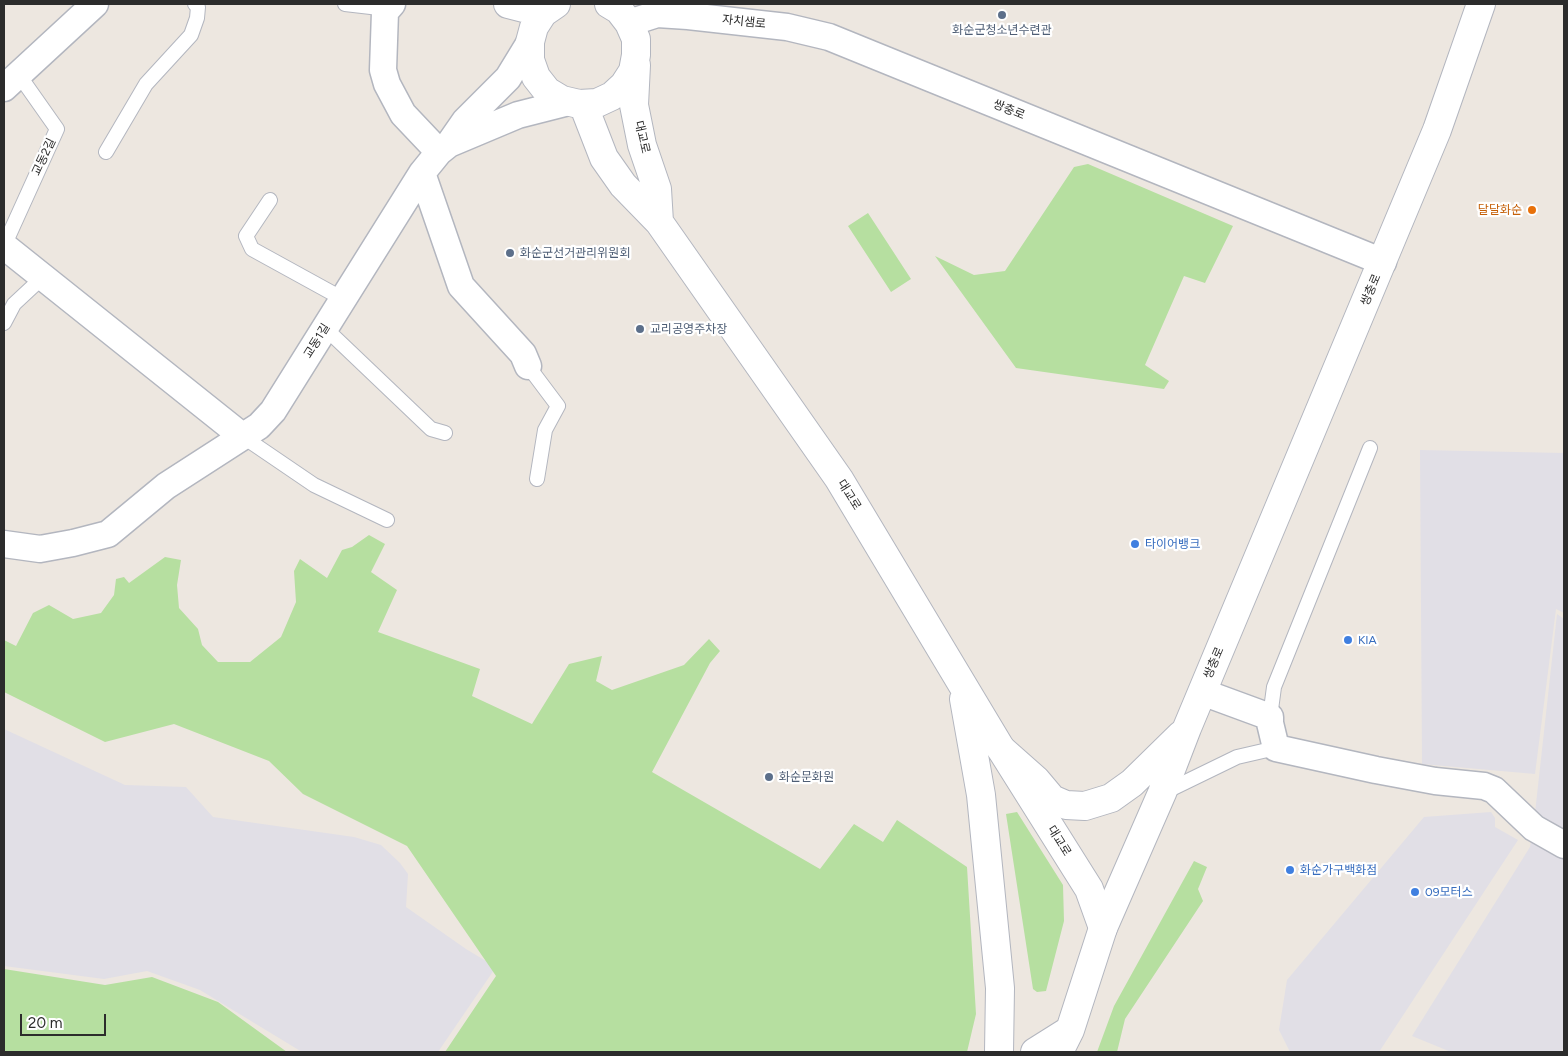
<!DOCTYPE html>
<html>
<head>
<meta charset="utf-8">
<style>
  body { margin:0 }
  #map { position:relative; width:1568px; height:1056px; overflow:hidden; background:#ede7e0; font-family:Figtree,sans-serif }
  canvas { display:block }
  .frame { position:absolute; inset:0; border:5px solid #2c2c2c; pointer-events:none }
  .scale { position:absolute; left:20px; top:1014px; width:86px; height:22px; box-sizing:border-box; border:2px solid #2c2c2c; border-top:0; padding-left:6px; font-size:15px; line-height:18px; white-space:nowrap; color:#2c2c2c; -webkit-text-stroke:4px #fff; paint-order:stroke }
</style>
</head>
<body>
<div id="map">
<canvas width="1568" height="1056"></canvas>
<div class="frame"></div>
<div class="scale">20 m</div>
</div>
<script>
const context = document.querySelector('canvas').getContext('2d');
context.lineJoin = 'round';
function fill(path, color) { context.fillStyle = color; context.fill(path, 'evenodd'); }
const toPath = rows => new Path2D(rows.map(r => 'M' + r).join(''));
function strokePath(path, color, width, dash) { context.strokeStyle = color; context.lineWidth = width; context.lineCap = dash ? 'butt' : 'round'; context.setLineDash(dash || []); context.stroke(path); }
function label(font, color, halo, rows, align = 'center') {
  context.font = font + ' Figtree,"Noto Sans KR",sans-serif'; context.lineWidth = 4.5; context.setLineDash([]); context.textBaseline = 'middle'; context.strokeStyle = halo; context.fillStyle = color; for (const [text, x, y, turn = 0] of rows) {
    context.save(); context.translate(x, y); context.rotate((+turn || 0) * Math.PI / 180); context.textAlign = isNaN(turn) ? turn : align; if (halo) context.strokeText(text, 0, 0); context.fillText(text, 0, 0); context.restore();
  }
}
fill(toPath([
  [1420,450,1564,453,1564,613,1556,609,1535,774,1422,764],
  [1557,614,1564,619,1564,831,1535,813],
  [4,729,125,785,186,787,213,817,354,837,381,845,400,863,408,874,406,907,466,949,496,967,438,1052,302,1052,200,990,147,971,104,979,4,966],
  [1491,812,1495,818,1495,827,1518,840,1379,1052,1290,1052,1279,1030,1287,980,1424,817],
  [1532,835,1564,853,1564,1046,1561,1052,1451,1052,1412,1036,1530,847]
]), '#e1dfe6');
fill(toPath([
  [1088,164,1233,226,1205,283,1184,276,1145,365,1169,381,1164,389,1016,368,935,256,974,275,1005,271,1074,167],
  [868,213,911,279,891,292,848,226],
  [369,535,385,544,371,572,397,590,378,632,480,669,472,696,532,724,569,664,602,656,596,681,612,690,684,665,709,639,720,651,710,663,652,772,820,869,854,824,883,842,897,820,967,867,976,1014,967,1052,445,1052,496,976,407,846,303,794,269,761,174,724,105,742,4,692,4,640,16,646,33,613,49,605,73,619,101,613,114,595,116,579,124,577,129,583,165,557,181,560,177,585,179,608,198,629,202,645,218,662,250,662,281,637,296,602,294,571,300,559,327,578,342,550,352,547],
  [1017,812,1063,885,1064,921,1046,991,1037,992,1033,989,1006,814],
  [1194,861,1207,867,1198,889,1203,901,1125,1019,1117,1052,1097,1052,1114,1006],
  [4,969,105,985,152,977,218,1002,287,1052,4,1052]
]), '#b6dfa0');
const service = toPath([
  [345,4,388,9],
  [106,152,146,84,191,35,197,18,198,7,195,4],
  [270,200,246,236,252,249,343,299],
  [4,246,57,129,19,75],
  [4,323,14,304,43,277],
  [325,328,431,429,445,433],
  [528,366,558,406,545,430,537,479],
  [242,436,314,485,387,520],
  [1270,717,1274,687,1370,448],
  [1163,793,1237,757,1276,748]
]);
const minor = toPath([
  [629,23,657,14,688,16,787,27,829,37,1383,262],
  [4,88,95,4],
  [449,144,465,121,508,78,530,42],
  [439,152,449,144,518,115,569,102],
  [422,173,461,286,523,354,528,366],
  [4,246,242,436],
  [4,544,40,549,73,543,108,534,166,486,259,426,273,411,422,173,439,152,403,114,387,84,383,70,385,12,392,4],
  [1202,692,1270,717,1270,723,1276,748,1376,770,1435,781,1484,786,1494,790,1534,828,1564,845]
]);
const tertiary = toPath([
  [508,4,543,13],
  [556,4,543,13,534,27,530,42,530,60,536,77,547,91,562,100,579,104,597,103,612,96,624,85,633,71,636,55,636,39,629,23,619,10,609,4],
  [636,65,634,105,642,145,657,189,659,222],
  [583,104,604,158,623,185,659,222,839,479,1001,749,1089,889,1103,928],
  [964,699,981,795,1000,988,999,1052]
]);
const secondary = toPath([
  [1001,749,1036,780,1052,799,1066,805,1085,806,1111,798,1132,783,1181,735],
  [1035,1052,1070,1030],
  [1059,1052,1070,1030,1103,928,1162,793,1187,728,1437,130,1481,4]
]);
strokePath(service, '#b3b6bf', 16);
strokePath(minor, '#b3b6bf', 29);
strokePath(tertiary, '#b3b6bf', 30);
strokePath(secondary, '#b3b6bf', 30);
strokePath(service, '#fff', 14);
strokePath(minor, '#fff', 26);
strokePath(tertiary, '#fff', 28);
strokePath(secondary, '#fff', 28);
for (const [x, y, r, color] of [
  [1002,15,5,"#5c6f8a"],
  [1532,210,5,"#e8710a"],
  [510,253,5,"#5c6f8a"],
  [640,329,5,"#5c6f8a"],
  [1135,544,5,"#3f7fe0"],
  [1348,640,5,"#3f7fe0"],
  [769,777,5,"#5c6f8a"],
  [1290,870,5,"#3f7fe0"],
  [1415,892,5,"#3f7fe0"]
]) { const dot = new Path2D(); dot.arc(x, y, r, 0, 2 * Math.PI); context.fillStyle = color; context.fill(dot); strokePath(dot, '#fff', 2); }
label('12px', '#2c2c2c', '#fff', [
  ["자치샘로",744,22,6],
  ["쌍충로",1009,110,22],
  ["대교로",642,137,77],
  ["교동2길",44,157,-65],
  ["쌍충로",1371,290,-67],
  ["교동1길",317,341,-58],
  ["대교로",849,495,58],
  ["쌍충로",1214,663,-67],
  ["대교로",1059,841,58]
]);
label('12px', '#4e5e75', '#fff', [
  ["화순군청소년수련관",1002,30,"center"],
  ["화순군선거관리위원회",520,253],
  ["교리공영주차장",650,329],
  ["화순문화원",779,777]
], 'left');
label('12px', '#c56008', '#fff', [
  ["달달화순",1522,210]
], 'right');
label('12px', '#366cbe', '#fff', [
  ["타이어뱅크",1145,544],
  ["KIA",1358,640],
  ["화순가구백화점",1300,870],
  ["09모터스",1425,892]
], 'left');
</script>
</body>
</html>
